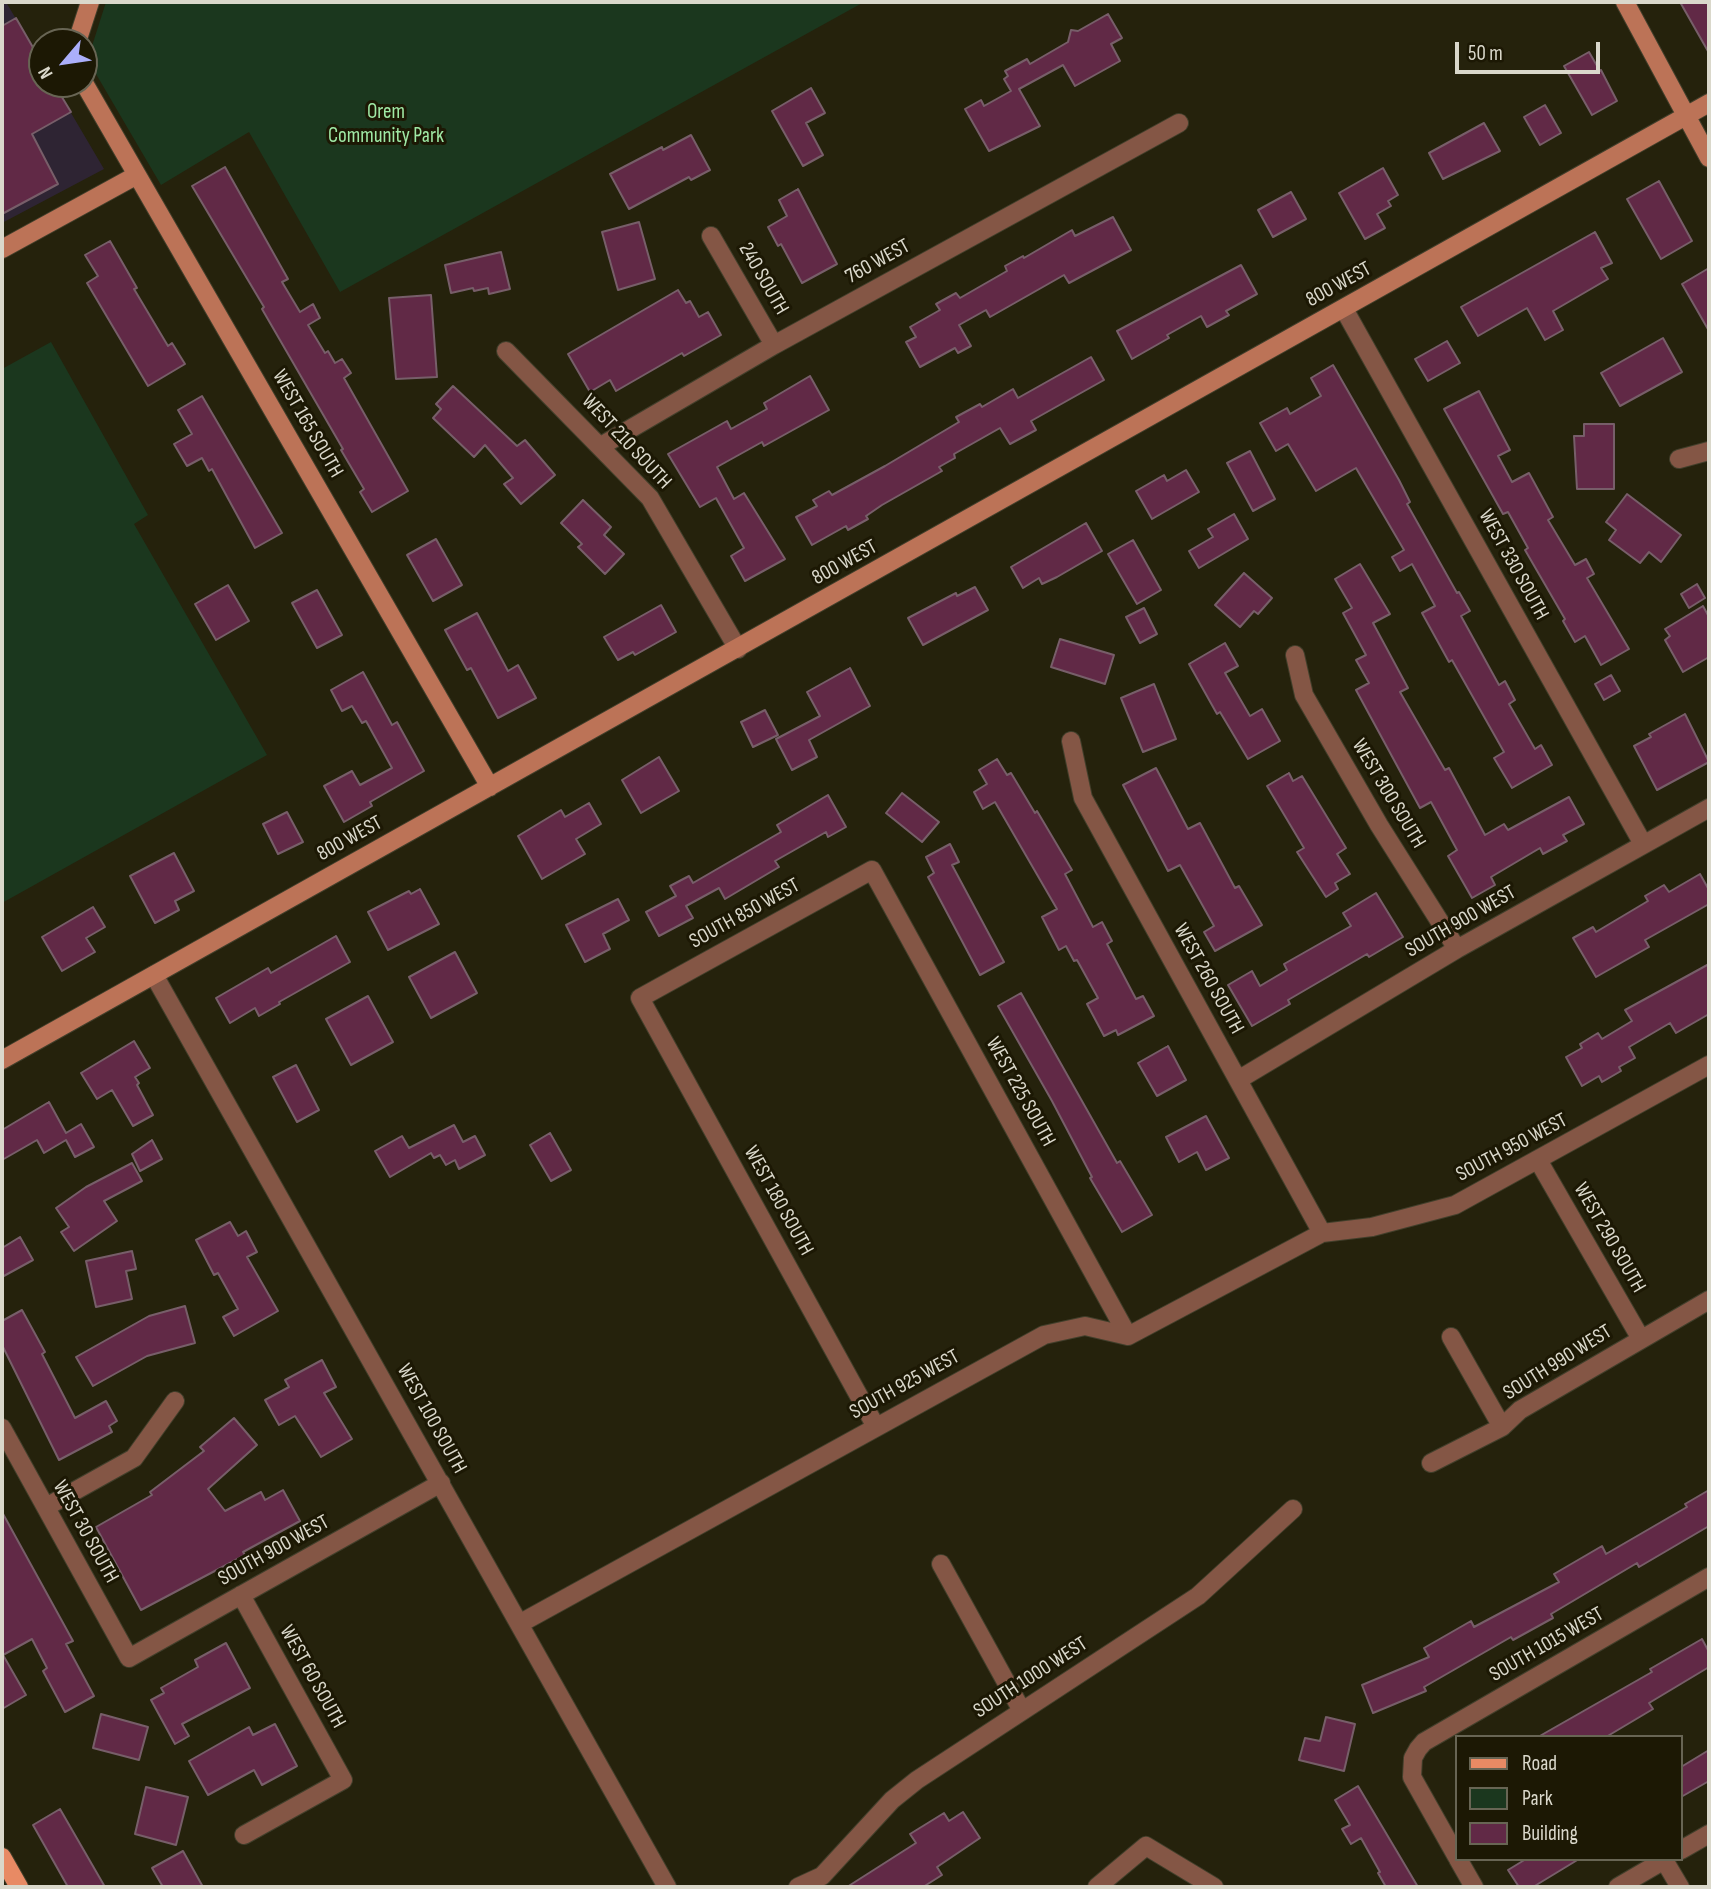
<!DOCTYPE html>
<html>
<head>
<meta charset="utf-8">
<style>
  body { margin:0 }
  #map { position:relative; width:1711px; height:1889px; overflow:hidden; background:#25220c; font-family:"Sofia Sans Condensed",sans-serif }
  canvas { display:block }
  .frame { position:absolute; inset:0; border:4px solid #dad8cb; pointer-events:none }
  .legend { position:absolute; left:1455px; top:1735px; width:228px; height:126px; box-sizing:border-box; background:#1c1804; border:2px solid #686554; margin:0; padding:9px 12px; list-style:none; font-size:21px; color:#dad8cb }
  .legend li { display:flex; align-items:center; gap:14px; height:35px }
  .legend b { width:35px; border:2px solid #686554 }
  .north { position:absolute; left:28px; top:28px; width:70px; height:70px; box-sizing:border-box; background:#1c1804; border:2px solid #686554; border-radius:50%; rotate:241deg; font-size:19px; font-weight:700; line-height:28px; text-align:center; color:#dad8cb }
  .north::after { content:''; display:block; margin:auto; width:24px; height:32px; background:#abaffb; clip-path:polygon(50% 0,100% 100%,50% 72%,0 100%) }
  .scale { position:absolute; left:1455px; top:42px; width:145px; height:32px; box-sizing:border-box; border:4px solid #dad8cb; border-top:0; padding-left:9px; font-size:21px; line-height:24px; white-space:nowrap; color:#dad8cb; -webkit-text-stroke:5px #1c1804; paint-order:stroke }
</style>
</head>
<body>
<div id="map">
<canvas width="1711" height="1889"></canvas>
<div class="frame"></div>
<ul class="legend">
<li><b style="height:9px;background:#e88a64"></b>Road</li>
<li><b style="height:19px;background:#1b371e"></b>Park</li>
<li><b style="height:19px;background:#612946"></b>Building</li>
</ul>
<div class="north">N</div>
<div class="scale">50 m</div>
</div>
<script>
const context = document.querySelector('canvas').getContext('2d');
context.lineJoin = 'round';
function fill(path, color) { context.fillStyle = color; context.fill(path, 'evenodd'); }
const toPath = rows => new Path2D(rows.map(r => 'M' + r).join(''));
function strokePath(path, color, width, dash) { context.strokeStyle = color; context.lineWidth = width; context.lineCap = dash ? 'butt' : 'round'; context.setLineDash(dash || []); context.stroke(path); }
function label(font, color, halo, rows, align = 'center') {
  context.font = font + ' "Sofia Sans Condensed",sans-serif'; context.lineWidth = 6; context.setLineDash([]); context.textBaseline = 'middle'; context.strokeStyle = halo; context.fillStyle = color; for (const [text, x, y, turn = 0] of rows) {
    context.save(); context.translate(x, y); context.rotate((+turn || 0) * Math.PI / 180); context.textAlign = isNaN(turn) ? turn : align; if (halo) context.strokeText(text, 0, 0); context.fillText(text, 0, 0); context.restore();
  }
}
fill(toPath([
  [2,2,6,2,42,63,42,84,54,84,104,169,2,223]
]), '#2e2433');
fill(toPath([
  [106,2,864,2,340,292,249,132,161,185,96,74,91,57,92,46],
  [51,342,148,515,134,524,267,755,2,903,2,369]
]), '#1b371e');
const building = toPath([
  [1680,2,1709,2,1709,53,1680,2],
  [1108,14,1122,38,1111,44,1120,61,1075,86,1063,65,1019,89,1040,126,989,151,965,109,981,100,984,106,1011,91,1004,79,1008,76,1005,71,1027,59,1030,64,1068,42,1071,30,1078,31,1108,14],
  [16,18,42,63,42,84,54,84,71,112,32,134,58,184,2,214,2,26,16,18],
  [1589,52,1600,71,1601,70,1617,101,1592,115,1564,66,1589,52],
  [811,88,825,113,806,123,823,155,803,166,772,111,811,88],
  [1545,105,1561,133,1540,145,1524,117,1545,105],
  [1484,123,1500,151,1443,179,1429,153,1484,123],
  [691,135,710,170,691,180,689,177,629,209,610,174,662,147,663,150,691,135],
  [225,167,288,279,282,282,300,312,313,304,320,318,308,325,325,353,328,351,335,363,342,359,351,373,344,378,408,491,372,512,360,492,364,489,341,450,343,449,262,309,264,307,192,186,225,167],
  [1383,168,1398,195,1388,201,1391,206,1377,214,1385,228,1365,239,1339,193,1383,168],
  [1659,181,1692,241,1661,259,1627,199,1659,181],
  [798,189,837,264,802,283,781,244,778,246,768,227,787,216,779,200,798,189],
  [1291,192,1306,219,1273,237,1258,210,1291,192],
  [1113,217,1131,250,1069,283,1064,275,990,317,986,310,959,325,971,346,958,353,955,348,920,367,906,342,916,337,910,327,940,310,936,304,956,293,960,298,1007,271,1005,266,1023,256,1024,258,1072,230,1075,236,1113,217],
  [639,222,655,279,618,290,602,232,639,222],
  [1595,232,1612,263,1601,268,1608,279,1553,311,1563,330,1545,340,1527,308,1478,336,1461,307,1595,232],
  [110,241,137,288,134,289,168,346,172,343,185,364,148,386,87,283,98,276,85,255,110,241],
  [501,252,510,289,489,294,488,288,474,291,473,288,451,293,445,265,501,252],
  [1241,265,1257,294,1226,311,1229,315,1207,327,1201,316,1167,335,1169,338,1132,359,1117,331,1241,265],
  [1709,268,1709,331,1682,284,1709,268],
  [678,290,686,303,690,301,699,317,708,312,721,335,684,356,682,353,616,391,610,380,590,392,568,354,678,290],
  [431,295,437,377,396,379,389,298,431,295],
  [1663,338,1682,372,1620,406,1601,373,1663,338],
  [1447,341,1460,363,1428,381,1415,359,1447,341],
  [1091,357,1104,380,1031,421,1036,430,1010,444,1000,428,954,454,955,458,939,467,942,471,882,505,866,516,868,519,848,530,846,526,812,545,796,517,817,506,813,500,829,491,832,495,885,466,959,422,956,417,980,404,982,407,1013,389,1018,398,1091,357],
  [1333,365,1399,480,1410,502,1407,504,1457,593,1459,592,1470,611,1461,616,1499,685,1505,681,1515,700,1509,704,1535,749,1541,745,1552,765,1512,788,1494,758,1504,752,1452,660,1449,662,1422,613,1435,606,1412,564,1400,571,1392,557,1404,550,1356,468,1316,491,1288,444,1276,451,1260,423,1287,408,1290,414,1321,396,1311,378,1333,365],
  [810,376,829,410,764,446,762,442,717,467,734,499,744,493,785,559,745,581,731,556,744,548,716,498,700,507,668,454,727,421,731,429,767,409,764,403,810,376],
  [453,386,517,446,525,440,555,475,521,504,504,484,513,478,485,445,474,457,433,418,441,409,436,404,453,386],
  [1479,391,1510,450,1498,456,1512,482,1529,473,1553,517,1548,520,1575,565,1586,559,1594,574,1587,578,1629,649,1601,665,1585,636,1575,642,1563,621,1565,619,1525,550,1528,548,1508,512,1503,514,1444,409,1479,391],
  [202,396,282,533,255,548,212,469,209,471,202,458,187,466,174,444,192,434,178,410,202,396],
  [1584,424,1614,424,1614,489,1577,489,1574,436,1584,436,1584,424],
  [1250,451,1275,499,1253,511,1227,463,1250,451],
  [1186,470,1199,492,1152,519,1136,491,1164,475,1167,481,1186,470],
  [1627,494,1681,535,1661,562,1649,552,1640,563,1609,540,1616,530,1606,522,1627,494],
  [583,500,611,527,604,535,624,554,605,574,578,547,582,544,561,523,583,500],
  [1234,514,1248,539,1199,568,1189,551,1213,537,1208,529,1234,514],
  [1086,523,1102,551,1057,577,1042,584,1039,578,1023,588,1011,567,1086,523],
  [436,539,462,585,433,601,407,555,436,539],
  [1133,540,1161,590,1137,604,1108,554,1133,540],
  [1360,564,1390,614,1373,623,1408,688,1400,692,1445,770,1449,768,1485,835,1504,824,1508,830,1569,797,1584,824,1563,835,1567,841,1543,854,1540,848,1491,877,1495,885,1472,898,1448,856,1457,850,1431,802,1420,808,1356,690,1369,683,1356,660,1366,655,1343,613,1352,608,1335,579,1360,564],
  [1244,573,1272,598,1258,614,1254,611,1240,627,1215,605,1244,573],
  [1697,584,1705,598,1689,608,1681,594,1697,584],
  [228,585,249,621,216,640,195,604,228,585],
  [975,587,988,610,923,645,908,618,956,593,957,596,975,587],
  [317,590,342,635,317,648,292,603,317,590],
  [661,605,676,632,635,655,633,652,618,660,604,637,661,605],
  [1703,606,1709,617,1709,657,1683,672,1665,640,1670,636,1665,629,1703,606],
  [1144,608,1157,634,1140,643,1126,617,1144,608],
  [477,613,508,671,518,665,536,698,498,718,471,668,467,670,445,630,477,613],
  [1060,639,1114,655,1105,684,1051,667,1060,639],
  [1225,643,1238,666,1225,673,1250,716,1262,709,1280,741,1248,759,1220,712,1217,714,1189,664,1225,643],
  [850,668,870,706,809,740,817,757,792,770,776,739,820,716,807,692,850,668],
  [363,672,392,725,397,722,424,771,370,802,372,806,344,822,324,786,352,771,360,785,392,768,366,721,362,723,352,706,342,711,331,690,363,672],
  [1611,675,1620,691,1604,700,1595,684,1611,675],
  [1154,684,1176,739,1143,752,1121,698,1154,684],
  [765,710,778,735,753,747,741,722,765,710],
  [1685,714,1709,762,1657,790,1634,746,1651,737,1649,734,1685,714],
  [659,757,679,791,641,813,622,780,659,757],
  [997,759,1007,775,1011,773,1035,813,1037,811,1072,870,1065,874,1093,927,1102,922,1112,941,1107,944,1136,999,1143,996,1154,1016,1118,1035,1116,1030,1104,1036,1087,1004,1098,998,1077,960,1074,961,1066,946,1059,950,1042,917,1057,909,995,802,983,809,974,792,987,784,979,770,997,759],
  [1156,768,1188,829,1200,823,1235,888,1239,886,1262,925,1215,951,1204,932,1214,926,1180,865,1168,871,1123,785,1156,768],
  [1289,773,1293,781,1302,776,1346,848,1337,854,1350,874,1335,883,1338,889,1326,897,1297,852,1304,848,1267,786,1289,773],
  [902,793,939,822,922,842,886,813,902,793],
  [828,795,846,827,828,837,826,832,775,861,779,867,725,899,719,888,686,906,693,918,659,936,646,912,676,896,670,886,689,876,693,883,781,832,777,825,828,795],
  [589,803,601,824,576,839,585,854,542,879,518,836,561,810,565,817,589,803],
  [287,812,303,842,278,854,263,824,287,812],
  [950,844,959,862,952,865,1004,962,980,975,928,877,934,873,926,857,950,844],
  [174,853,194,891,175,901,179,910,155,923,130,876,174,853],
  [1700,874,1709,890,1709,904,1645,940,1649,947,1596,977,1573,938,1593,927,1596,932,1648,901,1645,896,1664,885,1669,892,1700,874],
  [420,889,439,924,388,950,368,912,409,891,411,894,420,889],
  [1376,893,1403,937,1369,957,1367,954,1288,1000,1290,1004,1252,1026,1228,985,1252,971,1260,986,1287,970,1284,964,1351,926,1343,913,1376,893],
  [618,899,629,920,603,934,610,949,585,962,566,925,618,899],
  [93,907,105,927,86,938,95,952,62,971,42,937,93,907],
  [336,936,350,962,279,1002,280,1004,259,1016,255,1008,230,1023,216,998,268,968,271,973,336,936],
  [455,952,477,993,431,1018,409,977,455,952],
  [1709,964,1709,1014,1676,1033,1670,1023,1629,1047,1635,1058,1619,1067,1621,1071,1602,1082,1599,1076,1582,1086,1566,1057,1582,1048,1580,1044,1598,1033,1602,1039,1632,1021,1625,1010,1709,964],
  [1021,993,1117,1163,1120,1161,1152,1215,1122,1232,1090,1178,1092,1177,1052,1101,998,1006,1021,993],
  [368,996,393,1042,351,1065,326,1019,368,996],
  [134,1041,150,1068,135,1077,139,1083,137,1085,153,1115,133,1126,112,1090,97,1099,81,1073,134,1041],
  [1168,1046,1186,1080,1157,1096,1138,1063,1168,1046],
  [296,1065,319,1110,297,1122,273,1077,296,1065],
  [49,1102,66,1133,81,1124,94,1147,75,1157,66,1140,44,1153,37,1140,2,1160,2,1130,49,1102],
  [1206,1116,1229,1158,1206,1170,1197,1152,1179,1162,1166,1137,1206,1116],
  [454,1125,463,1142,475,1136,485,1155,459,1169,455,1160,446,1165,440,1155,434,1158,431,1153,390,1177,375,1151,402,1136,409,1148,454,1125],
  [550,1133,571,1170,551,1181,530,1145,550,1133],
  [152,1140,162,1159,140,1171,132,1154,152,1140],
  [132,1163,142,1181,104,1201,117,1221,74,1251,61,1232,69,1227,56,1208,86,1187,132,1163],
  [230,1222,238,1236,246,1231,257,1252,247,1257,278,1311,234,1336,223,1317,238,1309,218,1273,214,1275,196,1240,230,1222],
  [20,1237,33,1260,2,1277,2,1248,20,1237],
  [132,1251,136,1269,126,1271,132,1299,96,1307,86,1261,132,1251],
  [185,1306,195,1343,147,1356,93,1386,76,1357,149,1316,185,1306],
  [22,1310,45,1352,42,1354,75,1418,106,1401,117,1421,109,1426,112,1432,59,1460,2,1345,2,1321,22,1310],
  [322,1360,336,1387,324,1393,352,1439,321,1457,295,1416,279,1425,265,1400,289,1387,285,1380,322,1360],
  [234,1418,257,1445,208,1489,225,1511,261,1492,265,1500,283,1490,300,1521,243,1552,245,1555,141,1610,96,1527,152,1495,150,1492,204,1451,200,1447,234,1418],
  [1709,1490,1709,1526,1639,1567,1637,1563,1551,1614,1553,1618,1513,1640,1511,1637,1424,1687,1426,1691,1373,1713,1362,1685,1429,1657,1424,1648,1471,1621,1474,1627,1559,1582,1554,1574,1602,1546,1606,1554,1687,1507,1685,1504,1709,1490],
  [2,1512,73,1641,66,1644,94,1696,65,1712,43,1671,47,1668,32,1639,3,1655,26,1695,2,1709,2,1512],
  [1702,1639,1709,1652,1709,1667,1649,1703,1653,1709,1606,1737,1538,1737,1652,1672,1650,1669,1702,1639],
  [226,1643,250,1688,182,1724,189,1736,175,1744,151,1700,164,1693,161,1688,198,1667,195,1660,226,1643],
  [101,1714,148,1727,139,1760,93,1748,101,1714],
  [1326,1717,1355,1724,1344,1771,1299,1760,1305,1738,1320,1741,1326,1717],
  [275,1724,297,1766,262,1785,254,1770,208,1795,189,1761,249,1727,253,1735,275,1724],
  [1709,1750,1709,1781,1681,1797,1681,1767,1709,1750],
  [1358,1786,1402,1860,1418,1887,1386,1887,1378,1873,1380,1872,1361,1838,1351,1844,1342,1829,1350,1825,1335,1800,1358,1786],
  [146,1787,188,1797,176,1845,135,1834,146,1787],
  [60,1809,105,1887,68,1887,33,1825,60,1809],
  [963,1812,980,1838,937,1867,942,1875,923,1887,847,1887,916,1843,910,1834,944,1813,949,1821,963,1812],
  [183,1851,203,1887,163,1887,152,1868,183,1851],
  [1526,1859,1579,1859,1533,1887,1519,1887,1508,1870,1526,1859]
]);
fill(building, '#612946');
strokePath(building, '#775e69', 2);
const street = toPath([
  [711,236,774,345],
  [1344,309,1643,844],
  [506,351,650,498,738,649],
  [601,446,774,345,1179,123],
  [1679,459,1709,451],
  [1295,655,1304,695,1379,825,1457,949],
  [1071,741,1083,798,1322,1233],
  [154,975,667,1887],
  [1238,1080,1457,949,1709,808],
  [1538,1160,1641,1339],
  [1451,1337,1502,1427],
  [876,1427,640,998,872,870,1128,1336],
  [2,1428,129,1658,441,1483],
  [1431,1463,1502,1427,1520,1410,1709,1300],
  [46,1507,134,1458,175,1401],
  [941,1564,1022,1711],
  [241,1595,343,1780,244,1835],
  [519,1624,1044,1335,1085,1326,1128,1336,1322,1233,1372,1227,1455,1205,1709,1065],
  [1681,1850,1709,1834],
  [1457,1857,1412,1777,1413,1758,1418,1749,1424,1742,1709,1577],
  [1458,1859,1474,1887],
  [1664,1860,1680,1887],
  [798,1887,822,1876,892,1800,917,1780,1198,1596,1293,1509],
  [1097,1887,1146,1846,1214,1887],
  [1618,1887,1666,1859]
]);
const secondary = toPath([
  [1625,2,1709,158],
  [77,42,90,2],
  [84,83,490,787],
  [2,249,137,175],
  [2,1060,1709,103]
]);
const primary = toPath([
  [2,1857,19,1887]
]);
strokePath(street, '#423f2b', 20);
strokePath(secondary, '#423f2b', 20);
strokePath(primary, '#423f2b', 20);
strokePath(street, '#845645', 18);
strokePath(secondary, '#bc7357', 18);
strokePath(primary, '#e88a64', 18);
label('21px', '#9fe9a5', '#1c1804', [
  ["Orem",386,113],
  ["Community Park",386,137]
]);
label('21px', '#dad8cb', '#1c1804', [
  ["760 WEST",878,262,-29],
  ["240 SOUTH",763,279,60],
  ["800 WEST",1339,285,-29],
  ["WEST 165 SOUTH",307,424,60],
  ["WEST 210 SOUTH",626,442,47],
  ["800 WEST",845,563,-29],
  ["WEST 330 SOUTH",1513,565,61],
  ["WEST 300 SOUTH",1388,794,59],
  ["800 WEST",350,839,-29],
  ["SOUTH 850 WEST",745,914,-29],
  ["SOUTH 900 WEST",1461,922,-30],
  ["WEST 260 SOUTH",1208,979,61],
  ["WEST 225 SOUTH",1020,1092,61],
  ["SOUTH 950 WEST",1512,1148,-28],
  ["WEST 180 SOUTH",778,1201,61],
  ["WEST 290 SOUTH",1609,1238,60],
  ["SOUTH 990 WEST",1558,1363,-32],
  ["SOUTH 925 WEST",905,1385,-29],
  ["WEST 100 SOUTH",431,1419,61],
  ["WEST 30 SOUTH",85,1532,61],
  ["SOUTH 900 WEST",274,1551,-29],
  ["SOUTH 1015 WEST",1547,1645,-30],
  ["WEST 60 SOUTH",312,1677,61],
  ["SOUTH 1000 WEST",1031,1678,-33]
]);
</script>
</body>
</html>
